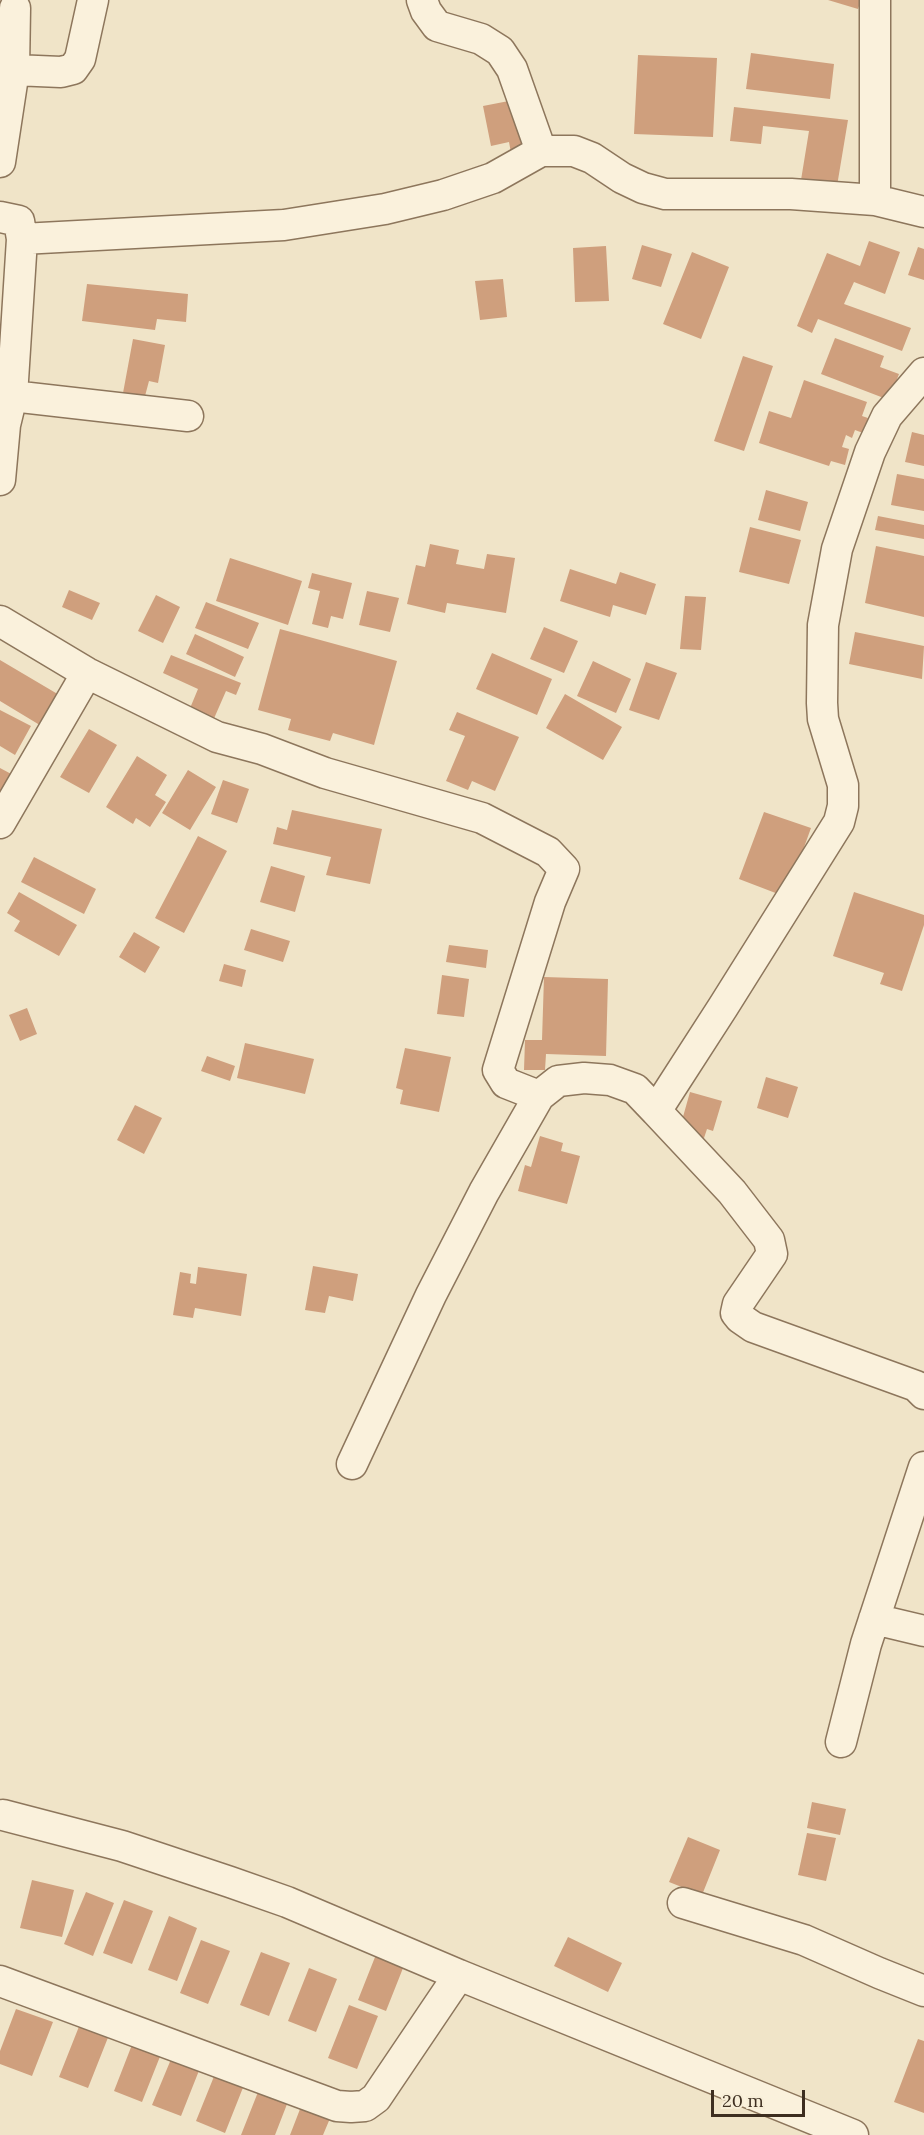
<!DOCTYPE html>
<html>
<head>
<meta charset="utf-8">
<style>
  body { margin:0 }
  #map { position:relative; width:924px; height:2135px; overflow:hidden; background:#f0e4c8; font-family:Lora,serif }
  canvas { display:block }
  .scale { position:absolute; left:711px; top:2090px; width:94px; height:27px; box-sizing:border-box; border:3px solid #3d2e20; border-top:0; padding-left:8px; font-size:18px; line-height:21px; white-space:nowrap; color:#3d2e20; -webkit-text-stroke:4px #f7eed8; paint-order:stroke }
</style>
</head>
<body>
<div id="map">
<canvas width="924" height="2135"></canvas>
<div class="scale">20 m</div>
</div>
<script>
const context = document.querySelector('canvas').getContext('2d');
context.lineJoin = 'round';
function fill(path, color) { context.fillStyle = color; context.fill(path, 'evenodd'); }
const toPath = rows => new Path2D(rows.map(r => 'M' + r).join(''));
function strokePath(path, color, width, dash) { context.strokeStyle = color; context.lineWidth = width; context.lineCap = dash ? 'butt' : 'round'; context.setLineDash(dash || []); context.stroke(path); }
fill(toPath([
  [828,0,861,0,858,9],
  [751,53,834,64,830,99,746,89],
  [638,55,717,58,713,137,634,134],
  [519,99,528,150,511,153,509,142,491,146,483,106],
  [734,107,848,120,837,186,801,180,809,131,763,126,761,144,730,141],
  [869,241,900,252,885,294,854,282,844,304,911,328,902,351,818,319,812,333,797,326,827,253,860,266],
  [642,245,672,254,661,287,632,279],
  [606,246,609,301,575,302,573,248],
  [918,247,924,249,924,280,908,275],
  [692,252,729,267,701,339,663,324],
  [503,279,507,317,480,320,475,281],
  [87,284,188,294,186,322,157,319,155,330,82,321],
  [835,338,884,356,880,367,899,374,889,400,821,374],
  [133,339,165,345,158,383,149,381,145,396,123,393],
  [743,356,773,366,744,451,714,441],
  [804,380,867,402,862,416,868,418,863,433,855,430,852,438,846,435,842,447,849,449,845,465,831,461,829,466,759,443,769,411,791,418],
  [912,432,924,435,924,466,905,462],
  [897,474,924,479,924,511,891,505],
  [766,490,808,502,800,531,758,520],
  [878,516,924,525,924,539,875,530],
  [750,527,801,540,789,584,739,572],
  [430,544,459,550,456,564,484,569,487,554,515,558,506,613,447,603,445,613,407,604,416,565,425,567],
  [876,546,924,556,924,617,865,603],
  [230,558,302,581,288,625,216,601],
  [570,569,616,584,620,572,656,584,646,615,613,605,610,617,560,601],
  [312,573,352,583,343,619,331,616,328,628,312,624,320,591,308,588],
  [69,590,100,603,92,620,62,607],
  [367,591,399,598,390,632,359,625],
  [156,595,180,607,163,643,138,631],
  [685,596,706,597,701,650,680,649],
  [206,602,259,623,248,649,195,628],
  [544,627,578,641,564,673,530,659],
  [280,629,397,661,374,745,333,733,330,741,288,730,291,719,258,710],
  [855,632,924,646,922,679,849,664],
  [195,634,244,657,235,677,186,654],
  [492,653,552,679,537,715,476,689],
  [171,655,241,683,236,695,226,691,212,723,188,713,198,689,163,673],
  [0,660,66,699,48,730,0,701],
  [593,661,631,679,616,713,577,696],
  [646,662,677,673,659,720,629,710],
  [565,694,622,727,603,760,546,728],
  [0,710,31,726,15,755,0,746],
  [457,712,519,737,495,791,472,781,468,790,446,781,465,736,449,730],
  [89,729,117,745,89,793,60,777],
  [137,756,167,775,155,795,166,802,150,827,136,818,133,824,106,807],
  [0,768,15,776,0,802],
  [188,770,216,787,190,830,162,813],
  [223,780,249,789,237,823,211,814],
  [292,810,382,829,370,884,326,875,331,857,273,844,277,827,287,830],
  [764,812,811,828,786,897,739,879],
  [198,836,227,851,184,933,155,918],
  [34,857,96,889,84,914,21,882],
  [271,866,305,876,295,912,260,902],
  [19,892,77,925,59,956,14,931,20,921,7,913],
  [854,892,924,915,924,925,902,991,880,984,884,973,833,956],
  [251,929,290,941,283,962,244,950],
  [134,932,160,947,145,973,119,957],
  [449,945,488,950,486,968,446,962],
  [224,964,246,970,242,987,219,981],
  [442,975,469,979,464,1017,437,1014],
  [544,977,608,979,606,1056,546,1054,545,1070,524,1070,525,1040,542,1040],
  [27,1008,37,1034,20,1041,9,1015],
  [245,1043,314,1059,305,1094,237,1078],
  [405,1048,451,1057,439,1112,400,1104,403,1090,396,1088],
  [207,1056,235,1066,230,1081,201,1071],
  [766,1077,798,1087,788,1118,757,1108],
  [690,1092,722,1101,713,1131,707,1129,704,1138,679,1131],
  [135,1105,162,1118,144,1154,117,1140],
  [540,1136,563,1143,561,1151,580,1156,567,1204,518,1191,525,1165,531,1167],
  [313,1266,358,1274,353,1301,329,1296,325,1313,305,1310],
  [198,1267,247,1274,241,1316,195,1308,193,1318,173,1315,180,1272,191,1274,190,1283,196,1284],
  [812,1802,846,1809,840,1835,807,1828],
  [807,1833,836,1838,826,1881,798,1875],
  [688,1837,720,1850,702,1895,669,1882],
  [32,1880,74,1890,62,1937,20,1928],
  [86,1892,114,1903,93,1956,64,1944],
  [124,1900,153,1911,132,1964,103,1953],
  [169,1916,197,1928,177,1981,148,1970],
  [568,1937,622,1963,608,1992,554,1966],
  [201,1940,230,1951,208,2004,180,1993],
  [379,1947,407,1958,386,2011,358,2000],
  [261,1952,290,1963,269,2016,240,2005],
  [309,1968,337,1979,316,2032,288,2021],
  [349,2005,378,2016,357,2069,328,2058],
  [16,2009,53,2022,32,2076,0,2064,0,2051],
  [80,2024,109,2035,88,2088,59,2077],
  [135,2037,163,2049,142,2102,114,2091],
  [918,2039,924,2041,924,2113,894,2102],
  [174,2052,202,2063,181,2116,152,2105],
  [217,2069,246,2080,225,2133,196,2121],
  [260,2087,289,2099,275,2135,241,2135],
  [302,2104,331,2116,323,2135,290,2135]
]), '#cf9f7d');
const street = toPath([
  [422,0,426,11,437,26,481,39,500,51,512,69,541,151],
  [875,0,875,200],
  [14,70,61,72,73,69,80,59,93,0],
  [0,162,14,70,15,8],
  [0,217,19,221,22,239,12,396,0,394],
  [22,239,284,225,385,209,443,195,493,178,541,151,574,151,592,158,622,178,643,188,665,194,791,194,875,200,924,212],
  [924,373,887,416,870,452,837,549,823,625,822,703,823,719,843,785,843,806,839,822,723,1007,656,1111,732,1192,769,1240,772,1254,738,1304,736,1313,740,1318,753,1327,916,1386,924,1394],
  [0,480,5,425,12,396,188,416],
  [0,621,87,673,217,737,262,749,325,773,482,818,548,852,564,869,550,902,498,1070,506,1083,539,1096],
  [0,823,87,673],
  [352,1464,431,1295,484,1192,539,1096,558,1081,584,1078,610,1080,635,1089,656,1111],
  [874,1619,924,1631],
  [841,1742,866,1644,924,1467],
  [3,1815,122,1846,230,1882,287,1902,459,1975],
  [683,1903,804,1940,879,1973,924,1991],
  [0,1981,337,2106,351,2107,365,2106,376,2098,459,1975,853,2135]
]);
strokePath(street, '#8d765c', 33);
strokePath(street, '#faf1dc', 30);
</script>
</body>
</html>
